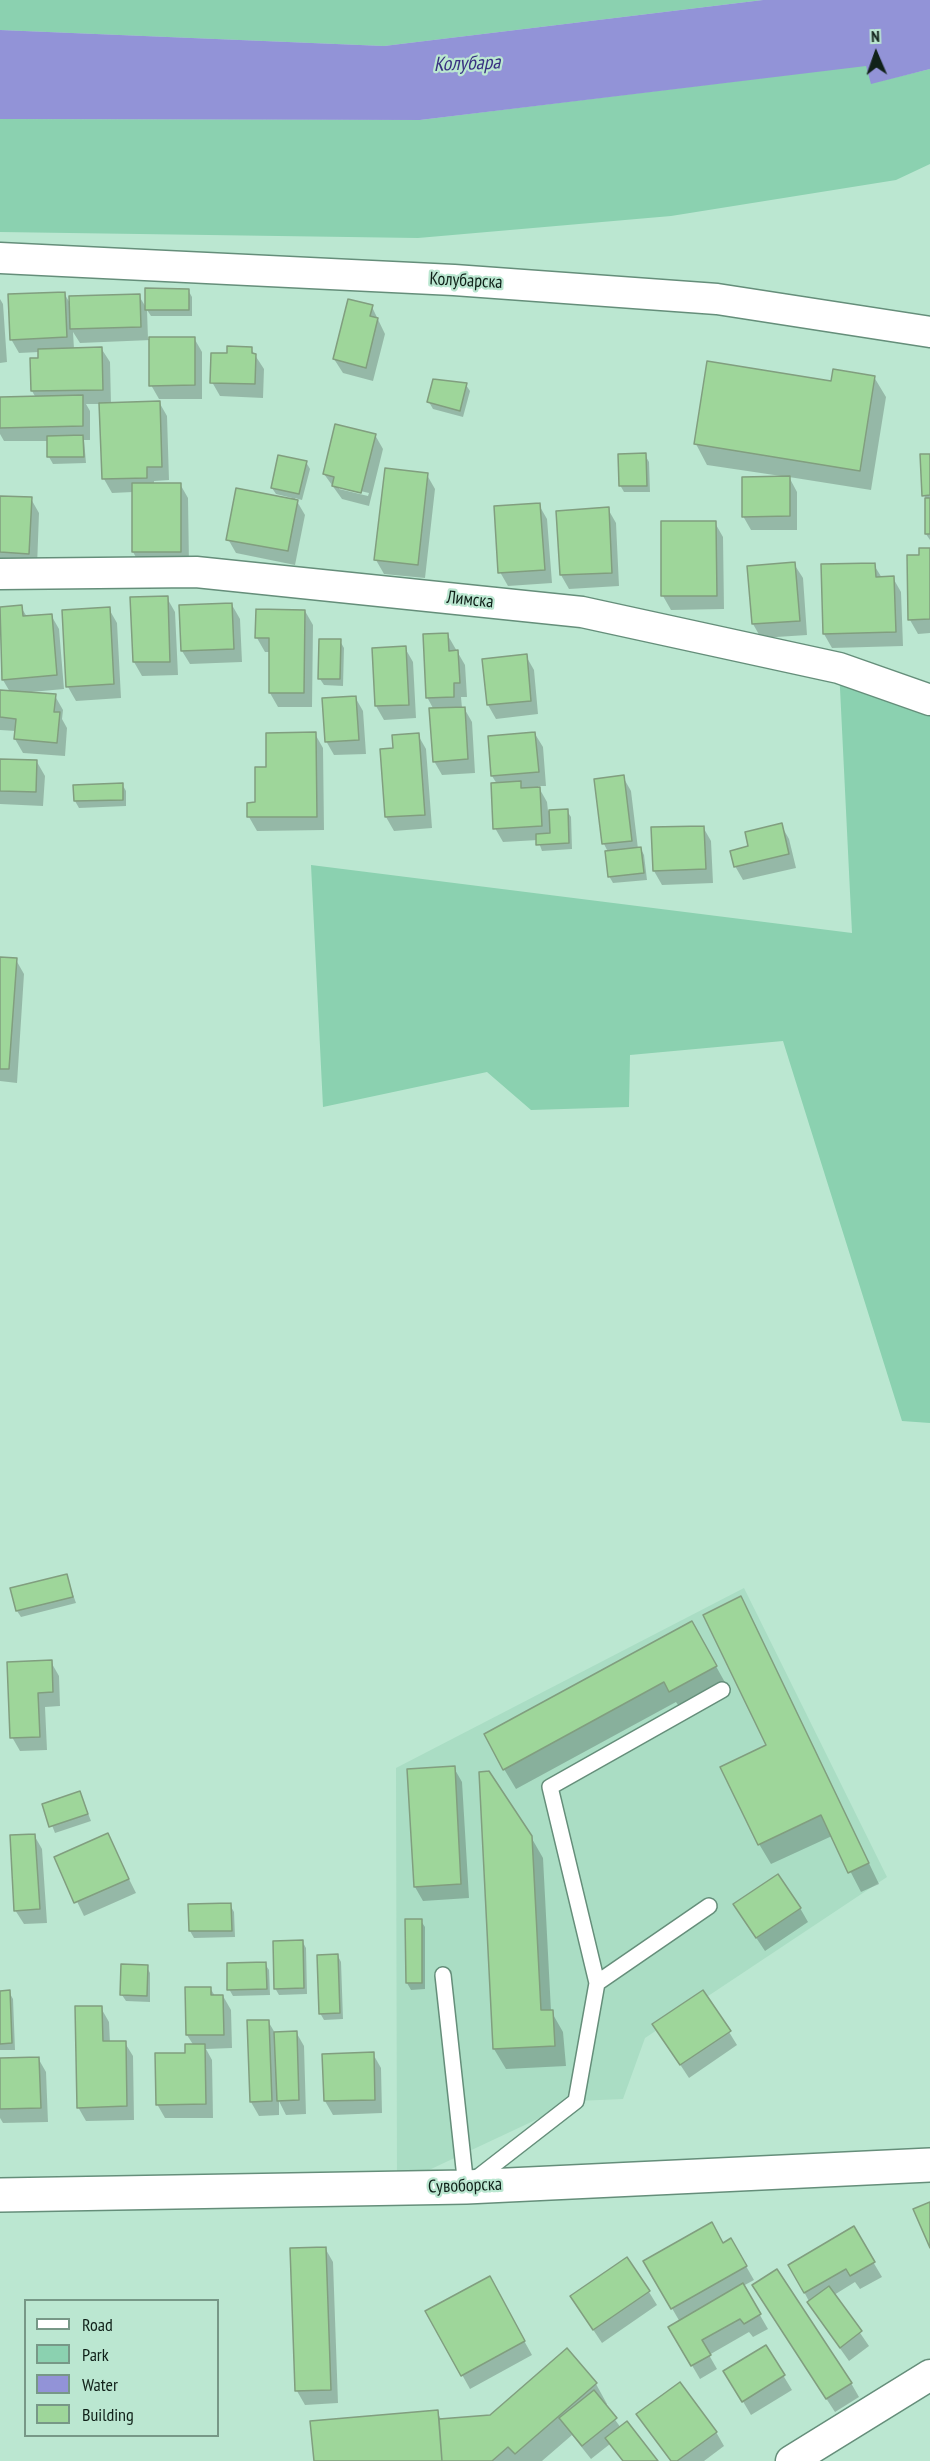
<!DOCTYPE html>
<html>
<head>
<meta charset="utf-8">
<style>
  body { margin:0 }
  #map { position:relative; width:930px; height:2461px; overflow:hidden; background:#bbe7d1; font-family:"PT Sans Narrow",sans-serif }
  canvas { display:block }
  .legend { position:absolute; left:24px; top:2299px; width:195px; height:138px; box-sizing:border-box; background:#bbe7d1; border:2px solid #779887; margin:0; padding:8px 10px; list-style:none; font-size:18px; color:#102119 }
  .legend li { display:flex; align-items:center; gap:12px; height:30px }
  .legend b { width:30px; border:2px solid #779887 }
  .north { position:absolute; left:846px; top:24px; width:60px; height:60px; -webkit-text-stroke:4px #bbe7d1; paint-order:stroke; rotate:358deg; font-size:16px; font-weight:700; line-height:24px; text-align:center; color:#102119 }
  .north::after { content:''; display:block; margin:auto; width:21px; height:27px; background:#102119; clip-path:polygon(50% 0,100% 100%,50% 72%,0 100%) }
</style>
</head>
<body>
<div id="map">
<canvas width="930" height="2461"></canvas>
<ul class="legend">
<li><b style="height:8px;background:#fff"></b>Road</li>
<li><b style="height:16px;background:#8bd1b0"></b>Park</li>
<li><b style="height:16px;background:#9293d7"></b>Water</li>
<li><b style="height:16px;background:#9ed69a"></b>Building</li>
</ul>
<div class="north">N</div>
</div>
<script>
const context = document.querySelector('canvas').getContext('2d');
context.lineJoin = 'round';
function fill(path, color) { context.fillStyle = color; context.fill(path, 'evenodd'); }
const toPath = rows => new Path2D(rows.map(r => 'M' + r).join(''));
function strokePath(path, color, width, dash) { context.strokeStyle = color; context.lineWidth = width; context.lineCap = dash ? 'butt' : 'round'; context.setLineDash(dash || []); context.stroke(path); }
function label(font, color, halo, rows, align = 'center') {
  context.font = font + ' "PT Sans Narrow",sans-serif'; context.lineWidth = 4.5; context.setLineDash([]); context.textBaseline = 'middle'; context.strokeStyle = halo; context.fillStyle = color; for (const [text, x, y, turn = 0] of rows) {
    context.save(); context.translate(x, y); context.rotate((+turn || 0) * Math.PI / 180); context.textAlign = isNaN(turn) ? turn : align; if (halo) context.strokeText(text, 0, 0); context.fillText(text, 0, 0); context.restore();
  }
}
fill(toPath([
  [744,1588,887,1877,645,2038,623,2099,576,2101,397,2185,396,1768]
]), '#aaddc4');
fill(toPath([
  [0,0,763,0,384,46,0,30],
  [867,65,872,83,930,69,930,164,896,180,671,216,418,238,0,232,0,119,420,120],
  [839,668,930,700,930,1423,902,1421,783,1041,630,1055,629,1107,531,1110,487,1072,323,1107,311,865,852,933]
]), '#8bd1b0');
fill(toPath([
  [763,0,930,0,930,69,871,84,866,66,420,120,0,119,0,30,384,46]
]), '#9293d7');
fill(toPath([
  [188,290,192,297,192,316,151,316,147,310,148,339,194,338,202,352,202,399,159,399,151,385,151,340,80,343,73,332,74,349,101,348,110,362,111,404,159,402,167,416,169,480,154,481,154,484,180,484,188,498,189,565,141,566,133,552,133,492,112,493,104,479,101,404,86,404,90,411,90,440,84,440,86,463,53,464,49,457,49,441,4,441,0,434,0,398,36,398,32,391,39,352,19,353,11,339,64,293,71,305,139,296,147,309],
  [0,299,3,304,7,362,0,363],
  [372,307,385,334,373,381,343,373,334,359],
  [251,349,264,369,263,398,220,396,212,382,229,355],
  [874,377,886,397,871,490,789,477,797,492,797,530,751,530,743,516,781,476,707,465,696,444],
  [466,385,470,391,463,417,433,409,429,402],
  [375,435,383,449,369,506,342,499,324,474],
  [339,486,369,493,368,496,339,489],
  [645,455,649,462,650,492,624,492,620,485],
  [930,455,930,540,926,534,926,499,924,495],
  [306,462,310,469,302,500,295,498,305,515,295,565,236,553,228,539,291,500,292,498,276,494,272,488],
  [427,475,435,489,425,578,384,574,376,560],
  [0,498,31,499,39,513,37,567,0,565],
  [539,505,547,519,552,583,508,586,500,572],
  [608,509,616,523,619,586,569,589,561,575],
  [715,523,723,537,724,609,671,610,663,596],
  [930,549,930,633,918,634,910,620,921,556],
  [794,564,803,578,807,635,761,638,753,624,749,567],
  [874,565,882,578,893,578,901,592,903,646,832,648,824,634],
  [167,598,175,612,178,675,142,676,134,662],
  [232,605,240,619,242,662,190,664,182,651],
  [21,607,27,617,51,615,59,629,64,689,31,692,31,694,55,696,63,710,62,719,67,728,65,756,23,753,15,739,16,731,0,730,0,691,10,692,3,680,0,608],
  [109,609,117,623,121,698,76,701,68,687],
  [305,611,313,625,312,707,278,707,270,693,271,652,265,652,257,638],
  [447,634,465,665,467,697,461,697,462,708,464,708,472,722,475,773,442,775,434,761,434,710,427,697],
  [340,641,344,648,343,686,324,685,320,679],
  [405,648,413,662,416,718,384,720,376,706],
  [526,656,534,670,538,714,496,719,488,705],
  [355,697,363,711,366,754,334,755,326,741],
  [315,734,323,748,324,830,257,831,249,817,257,804,268,769],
  [535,734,543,747,546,786,538,786,547,802,548,811,567,811,571,817,572,849,542,851,538,840,503,842,495,828,497,784,492,776],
  [418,735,426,749,432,828,394,831,386,817],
  [0,760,37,762,45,776,43,806,0,804],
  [623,777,631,791,638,849,641,849,644,855,647,880,613,883,609,876,608,852,604,844],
  [122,784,126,791,126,806,79,808,75,801,75,786],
  [781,825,789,839,796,868,743,880,735,866,749,848],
  [703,827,711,841,713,883,662,885,654,871],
  [0,959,16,960,24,974,17,1083,0,1081],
  [66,1575,76,1603,21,1617,17,1611],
  [741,1598,879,1884,861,1892,832,1836,771,1864,759,1844,768,1746],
  [703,1643,727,1686,682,1711,676,1702,516,1789,504,1769],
  [51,1662,59,1676,60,1706,45,1707,47,1750,20,1751,12,1737],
  [454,1768,462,1782,469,1898,423,1901,415,1887],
  [480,1773,531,1837,543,1858,551,2011,563,2032,566,2066,506,2069,494,2049],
  [80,1793,91,1821,55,1833,44,1805],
  [34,1835,42,1849,47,1923,24,1924,15,1910],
  [107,1835,136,1893,84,1916,56,1858],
  [230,1905,234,1912,235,1937,194,1938,190,1931,190,1906],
  [800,1908,808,1922,765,1951,743,1918],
  [421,1921,425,1927,425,1989,411,1990,407,1983],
  [302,1941,306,1948,307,1994,279,1995,275,1988],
  [338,1956,341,1962,343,2019,324,2020,320,2013],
  [265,1964,269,1970,270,1995,233,1996,229,1989],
  [147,1967,150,1973,150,2002,126,2001,122,1995],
  [210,1988,215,1996,223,1996,231,2010,232,2048,206,2049,212,2060,213,2118,165,2118,157,2104,194,2046,187,2035],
  [0,1992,9,1992,13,1999,15,2050,0,2050],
  [101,2008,109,2022,110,2043,125,2043,133,2056,134,2120,86,2121,78,2107],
  [268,2021,275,2033,296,2032,304,2046,306,2114,286,2115,279,2101,279,2115,259,2116,251,2102],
  [654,2025,729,2032,737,2045,689,2078],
  [373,2054,381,2068,382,2113,333,2115,325,2101,324,2055],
  [38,2058,46,2072,48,2122,3,2123,0,2118,0,2060],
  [853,2228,882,2277,860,2289,855,2282,834,2295,869,2346,849,2361,817,2316,790,2266],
  [731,2240,754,2280,743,2286,768,2329,753,2337,749,2332,709,2355,717,2369,700,2379,670,2328,680,2322,645,2262,723,2245],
  [325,2248,333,2262,338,2403,305,2405,297,2391],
  [489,2278,532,2355,470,2389,427,2312],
  [649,2292,657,2305,602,2343,580,2310],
  [762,2300,851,2383,859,2397,835,2412],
  [766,2347,792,2390,751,2415,725,2371],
  [596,2384,607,2404,605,2406,621,2428,656,2461,623,2461,610,2444,591,2459,572,2435,542,2461,315,2461,437,2412,442,2421,490,2416],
  [638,2414,716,2432,724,2446,704,2461,671,2461]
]), '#0003');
const building = toPath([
  [145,288,189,289,189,310,145,310,145,288],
  [65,292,67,337,10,340,8,294,65,292],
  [140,294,141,327,70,329,69,296,140,294],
  [348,299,373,305,370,316,378,318,366,368,333,359,348,299],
  [149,337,195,337,195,385,149,386,149,337],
  [227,346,252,347,252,353,256,354,255,384,210,383,211,353,227,353,227,346],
  [102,347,103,390,31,391,30,358,38,358,38,349,102,347],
  [707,361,831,381,833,369,875,376,860,471,694,444,707,361],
  [433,379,467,383,460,411,427,402,433,379],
  [83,395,83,426,0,428,0,397,83,395],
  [160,401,162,467,147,467,147,478,102,479,99,403,160,401],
  [335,424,376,434,361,493,332,486,334,477,323,474,335,424],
  [83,435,84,457,47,457,47,436,83,435],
  [646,453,647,486,619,486,618,454,646,453],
  [920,454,930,454,930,495,922,496,920,454],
  [278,455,307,461,299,494,271,488,278,455],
  [385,468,428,473,418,565,374,560,385,468],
  [790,476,790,516,742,517,742,477,790,476],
  [132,483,181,483,181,552,132,552,132,483],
  [236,488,298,500,288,551,226,540,236,488],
  [0,496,32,497,29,554,0,552,0,496],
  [925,498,930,498,930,534,925,534,925,498],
  [540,503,545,570,498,573,494,506,540,503],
  [609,507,612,573,560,575,556,511,609,507],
  [661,521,716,521,717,596,661,596,661,521],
  [919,548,930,548,930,619,908,620,907,555,919,555,919,548],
  [795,562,800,621,752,624,747,566,795,562],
  [875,563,876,577,894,576,896,632,823,634,821,564,875,563],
  [168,596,170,662,133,662,130,597,168,596],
  [232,603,234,649,181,651,179,605,232,603],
  [22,605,23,616,52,614,57,675,2,680,0,607,22,605],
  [110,607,114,684,66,687,62,610,110,607],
  [256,609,305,610,304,693,269,693,269,638,255,638,256,609],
  [448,633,449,651,458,650,460,683,454,683,454,697,426,698,423,634,448,633],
  [319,639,341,639,340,679,318,679,319,639],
  [406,646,409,705,375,706,372,648,406,646],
  [527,654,531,701,487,705,482,659,527,654],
  [0,690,56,694,54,712,60,712,57,743,14,739,16,719,0,717,0,690],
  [356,696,359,740,325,742,322,698,356,696],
  [465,707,468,759,433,762,429,708,465,707],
  [316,732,317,817,247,817,247,803,255,802,255,767,266,767,266,733,316,732],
  [535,732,539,772,491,776,488,736,535,732],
  [419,733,425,815,385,817,380,749,393,748,392,735,419,733],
  [0,759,37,760,36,792,0,791,0,759],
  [624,775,632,841,602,844,594,779,624,775],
  [521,781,521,788,540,787,542,826,493,829,491,783,521,781],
  [123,783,123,800,74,801,73,785,123,783],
  [568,809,569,843,536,845,536,834,550,833,549,810,568,809],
  [782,823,789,854,734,867,730,851,748,846,745,832,782,823],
  [704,826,706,869,653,871,651,827,704,826],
  [641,847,644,873,608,877,605,851,641,847],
  [0,957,17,958,9,1069,0,1069,0,957],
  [67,1574,73,1597,16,1611,10,1588,67,1574],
  [741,1596,869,1863,848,1873,821,1815,758,1845,720,1767,766,1745,703,1615,741,1596],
  [692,1621,717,1666,669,1692,664,1682,503,1770,484,1734,692,1621],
  [52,1660,53,1692,38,1693,40,1737,10,1738,7,1662,52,1660],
  [455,1766,461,1884,414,1887,407,1769,455,1766],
  [489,1771,532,1836,541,2010,553,2010,555,2046,493,2049,479,1772,489,1771],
  [80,1791,88,1814,49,1827,42,1804,80,1791],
  [108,1833,129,1879,74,1903,54,1857,108,1833],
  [35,1834,40,1909,14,1911,10,1835,35,1834],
  [778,1874,801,1908,756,1938,733,1904,778,1874],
  [231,1903,232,1931,189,1931,188,1904,231,1903],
  [405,1919,422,1919,422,1983,406,1983,405,1919],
  [303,1940,304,1988,274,1989,273,1941,303,1940],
  [338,1954,340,2013,319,2014,317,1955,338,1954],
  [266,1962,267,1989,227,1990,227,1963,266,1962],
  [121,1964,148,1965,147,1996,120,1995,121,1964],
  [185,1987,211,1987,211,1995,223,1995,224,2035,186,2035,185,1987],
  [10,1990,12,2043,0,2044,0,1991,10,1990],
  [703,1990,731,2031,680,2065,652,2024,703,1990],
  [75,2006,102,2006,103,2041,126,2041,127,2106,77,2108,75,2006],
  [247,2020,269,2020,272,2101,250,2102,247,2020],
  [297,2031,299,2100,277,2101,274,2032,297,2031],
  [185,2044,205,2044,206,2104,156,2105,155,2053,185,2053,185,2044],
  [374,2052,375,2100,324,2101,322,2054,374,2052],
  [39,2057,41,2108,0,2109,0,2058,39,2057],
  [930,2202,930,2248,913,2209,930,2202],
  [712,2222,723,2243,731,2238,747,2266,671,2309,643,2261,712,2222],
  [854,2226,875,2262,850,2276,846,2269,804,2293,788,2265,854,2226],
  [326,2247,331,2390,295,2391,290,2248,326,2247],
  [627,2257,650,2291,593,2330,570,2296,627,2257],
  [777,2269,852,2383,826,2399,752,2285,777,2269],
  [490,2276,525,2341,461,2376,425,2311,490,2276],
  [743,2283,761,2314,744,2324,740,2319,702,2340,711,2355,691,2366,668,2327,743,2283],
  [829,2286,862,2331,840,2348,807,2302,829,2286],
  [766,2345,785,2375,742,2402,723,2371,766,2345],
  [567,2348,597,2383,515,2454,508,2447,492,2461,442,2461,439,2419,490,2415,567,2348],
  [680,2382,717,2432,677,2461,671,2461,636,2414,680,2382],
  [594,2390,617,2418,582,2446,559,2418,594,2390],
  [438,2410,442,2461,314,2461,310,2421,438,2410],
  [627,2421,658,2461,623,2461,605,2438,627,2421]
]);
fill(building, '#9ed69a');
strokePath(building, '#819e7f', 1.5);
const service = toPath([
  [443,1975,466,2187],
  [597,1983,709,1906],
  [473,2181,576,2101,597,1983,550,1787,722,1690]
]);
const minor = toPath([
  [0,258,454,280,717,299,930,332],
  [0,574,196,572,582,612,839,668,930,700],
  [791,2461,930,2375]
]);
const secondary = toPath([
  [0,2195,466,2187,930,2165]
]);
strokePath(service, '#658e7a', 18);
strokePath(minor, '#658e7a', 33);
strokePath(secondary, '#658e7a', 36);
strokePath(service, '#fff', 15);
strokePath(minor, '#fff', 30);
strokePath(secondary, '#fff', 33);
label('18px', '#102119', '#bbe7d1', [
  ["Колубарска",466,281,3],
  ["Лимска",470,600,6],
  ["Сувоборска",465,2186,-2]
]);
label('italic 20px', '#393181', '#bbe7d1', [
  ["Колубара",467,64,-2]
]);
</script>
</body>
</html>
